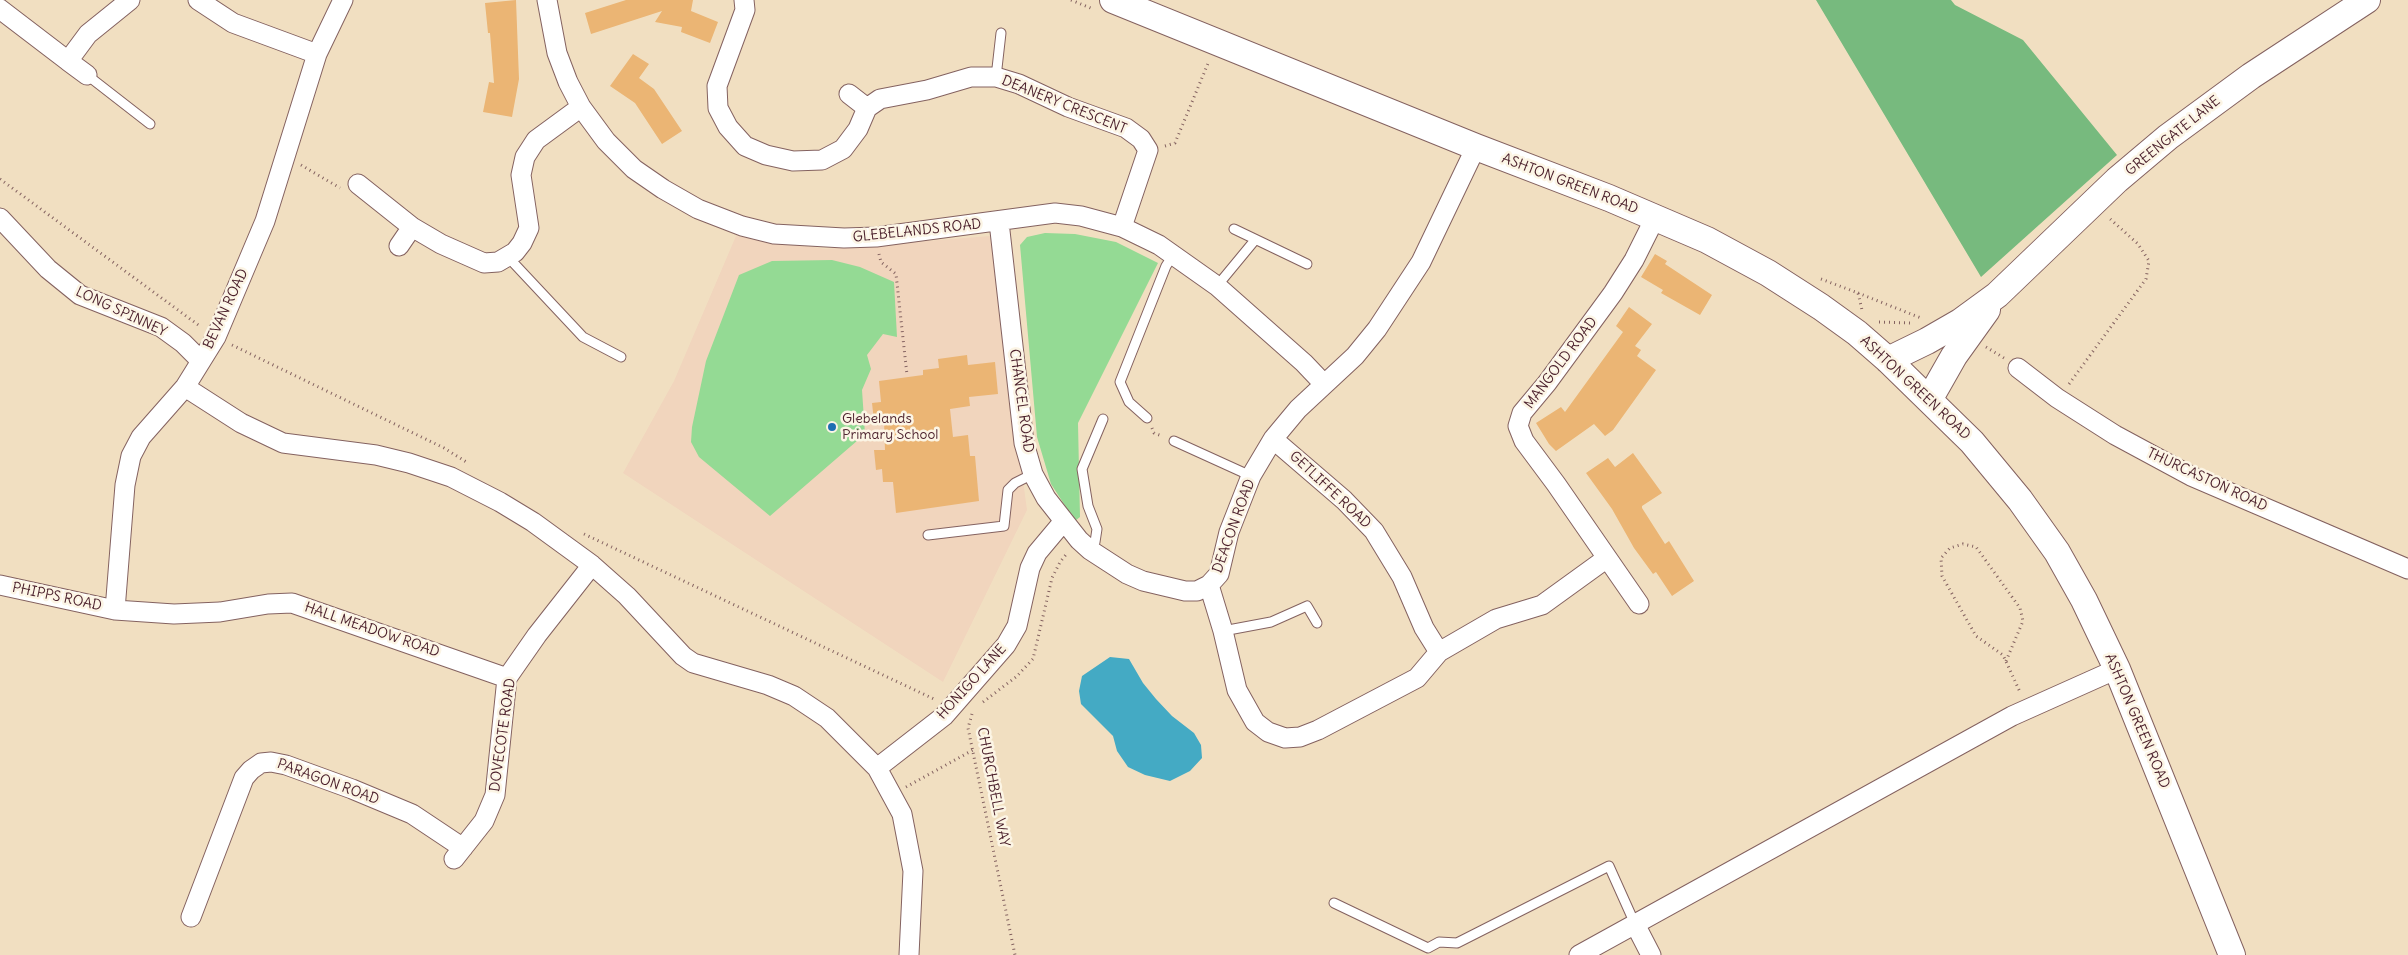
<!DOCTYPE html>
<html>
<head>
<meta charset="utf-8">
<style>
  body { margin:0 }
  canvas { display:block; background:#f1dfc1 }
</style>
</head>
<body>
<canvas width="2408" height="955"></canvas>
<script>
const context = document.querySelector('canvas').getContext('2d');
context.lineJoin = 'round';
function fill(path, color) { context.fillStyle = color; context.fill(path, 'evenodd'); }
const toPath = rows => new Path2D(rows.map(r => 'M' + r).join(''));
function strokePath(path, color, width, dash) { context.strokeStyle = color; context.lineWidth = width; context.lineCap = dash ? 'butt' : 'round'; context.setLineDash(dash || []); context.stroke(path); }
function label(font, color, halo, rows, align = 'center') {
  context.font = font + ' Delius,sans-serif'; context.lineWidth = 5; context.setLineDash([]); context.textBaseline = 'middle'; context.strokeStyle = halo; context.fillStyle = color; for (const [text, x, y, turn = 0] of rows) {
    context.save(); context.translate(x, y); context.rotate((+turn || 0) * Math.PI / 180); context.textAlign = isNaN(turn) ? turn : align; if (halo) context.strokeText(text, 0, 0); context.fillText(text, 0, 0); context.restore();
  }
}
fill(toPath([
  [736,236,826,249,990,236,1027,510,943,682,623,473,674,381]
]), '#f1d5bd');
fill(toPath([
  [1045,233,1075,234,1116,242,1158,263,1078,423,1080,517,1075,521,1051,484,1037,437,1020,245,1027,237],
  [832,260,860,267,894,282,897,337,883,334,867,355,871,369,862,390,865,434,770,516,699,457,691,442,692,427,706,361,739,275,772,261]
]), '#94da94');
fill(toPath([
  [1816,0,1951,0,1955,5,2023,40,2117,155,1981,277]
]), '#77ba7e');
fill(toPath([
  [1110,657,1129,659,1143,683,1156,699,1172,716,1194,733,1201,745,1202,758,1190,771,1170,781,1145,775,1128,767,1117,751,1113,736,1081,704,1079,691,1082,676]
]), '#44aac4');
fill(toPath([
  [516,0,519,79,512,117,483,112,489,82,494,83,490,33,488,33,485,3],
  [626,0,693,0,691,11,718,22,710,43,681,32,682,27,655,22,662,11,591,34,585,13],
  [633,54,649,64,639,78,654,89,682,131,662,144,635,103,610,86],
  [1655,254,1667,261,1665,264,1712,295,1700,315,1661,293,1663,290,1641,277],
  [1629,307,1652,324,1635,346,1641,350,1637,356,1656,370,1613,430,1605,436,1594,424,1556,451,1549,444,1536,423,1561,407,1565,412,1623,332,1616,326],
  [967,355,968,365,995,362,998,394,969,397,970,406,950,409,953,437,968,435,970,456,975,456,979,501,896,513,893,482,883,482,882,469,876,470,874,450,885,450,884,421,874,421,872,403,881,402,879,381,923,375,923,370,939,368,938,359],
  [1633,453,1662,493,1642,506,1642,508,1665,544,1669,541,1694,581,1672,596,1656,572,1653,574,1634,548,1612,509,1586,473,1608,458,1615,467]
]), '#ebb574');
const lane = toPath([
  [87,75,150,124],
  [996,77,1001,33],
  [1234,229,1307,264],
  [508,257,583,337,621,357],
  [1217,286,1255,240],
  [1147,418,1129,402,1120,382,1166,266,1174,254],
  [1174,441,1251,476],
  [928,535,1004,526,1008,490,1015,483,1033,474],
  [1090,550,1095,542,1097,529,1088,506,1082,469,1103,419],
  [1223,631,1271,622,1307,606,1317,623],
  [1334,903,1428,948,1439,942,1457,943,1609,866,1635,924]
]);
const street = toPath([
  [198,0,233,23,317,54],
  [547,0,557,53,568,82,581,107,606,141,634,169,663,189,698,209,742,226,774,234,844,238,876,237,1055,213,1081,216,1122,227,1159,245,1217,286,1304,363,1323,383],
  [744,0,745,10,717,86,718,108,728,127,745,146,766,155,793,161,822,160,843,149,858,129,867,108,880,99,927,90,971,77,996,77,1019,84,1068,107,1126,128,1141,139,1148,150,1122,227],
  [0,9,68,61,88,34,130,0],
  [68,61,87,75],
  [849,94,867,108],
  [1476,147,1421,262,1377,329,1355,356,1298,409,1273,439,1251,476,1229,532,1219,574,1209,585,1223,631,1237,690,1255,722,1268,732,1285,738,1300,737,1318,730,1417,678,1439,652,1496,619,1542,605,1607,558],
  [358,184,412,227,441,244,484,263,498,262,515,252,522,243,529,228,521,175,525,157,536,140,581,107],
  [0,218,48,269,80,295,161,327,183,343,201,361],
  [999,222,1024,443,1033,474,1046,498,1079,540,1090,550,1127,574,1143,581,1185,591,1197,591,1209,585],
  [399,246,412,227],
  [2018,368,2057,398,2115,435,2191,476,2408,569],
  [185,387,241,423,283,443,376,455,409,463,451,477,500,502,533,522,592,565,627,596,683,656,693,663,768,685,794,696,827,718,877,768,902,814,913,871,909,955],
  [1273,439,1344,500,1374,531,1402,577,1424,628,1439,652],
  [0,585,115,610,174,614,220,612,268,604,292,603,507,678],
  [1639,604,1556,484,1524,441,1518,426,1522,413,1547,383,1613,293,1634,260,1655,218],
  [115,610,125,485,131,456,141,437,185,387,216,337,265,221,317,54,343,0],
  [877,768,944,716,1006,645,1017,626,1030,568,1037,553,1063,522],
  [454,859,484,821,495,795,507,678,537,635,592,565],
  [191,917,244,778,251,770,261,763,271,762,286,765,352,789,412,814,463,848],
  [1635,924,1651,955],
  [1579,955,2012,716,2117,669]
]);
const secondary = toPath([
  [1113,0,1476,147,1609,198,1707,240,1768,273,1821,307,1857,333,1888,360,1972,442,2020,500,2057,552,2084,600,2117,669,2232,955],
  [1888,360,1927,341,1960,322,1997,295,2117,180,2168,137,2251,76,2367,0],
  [1929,400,1954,356,1987,310]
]);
strokePath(lane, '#846260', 11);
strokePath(street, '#846260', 21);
strokePath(secondary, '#846260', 28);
strokePath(toPath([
  [1071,0,1093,9],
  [1165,146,1175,143,1209,61],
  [301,165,340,188],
  [0,179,201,327],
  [879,254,881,262,896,274,907,375],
  [1821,279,1858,293,1862,310],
  [1858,293,1921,318],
  [1879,322,1910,323],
  [232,345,444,448,468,463],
  [1986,347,2004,358],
  [2069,384,2146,279,2149,261,2138,244,2108,217],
  [1152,428,1154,433,1162,436],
  [584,534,936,700],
  [2006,661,2023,621,2020,608,1976,547,1963,544,1950,548,1941,558,1942,576,1976,636,2003,655,2020,692],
  [983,702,1016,677,1033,659,1052,578,1060,562,1068,552],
  [972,714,968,728,1015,955],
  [906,787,973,750]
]), '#846260', 3, [1, 4]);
strokePath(lane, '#fff', 9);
strokePath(street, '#fff', 19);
strokePath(secondary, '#fff', 26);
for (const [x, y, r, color] of [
  [832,427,5,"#1f6fb2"]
]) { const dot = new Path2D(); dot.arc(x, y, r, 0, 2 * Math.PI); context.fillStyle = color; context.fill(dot); strokePath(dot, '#fcf5e5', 2); }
label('14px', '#4a1f2b', '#fcf5e5', [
  ["DEANERY CRESCENT",1064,105,22],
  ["GREENGATE LANE",2173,136,-39],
  ["ASHTON GREEN ROAD",1570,184,21],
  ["GLEBELANDS ROAD",917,231,-6],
  ["BEVAN ROAD",226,309,-65],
  ["LONG SPINNEY",121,312,25],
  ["MANGOLD ROAD",1561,363,-53],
  ["ASHTON GREEN ROAD",1915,388,43],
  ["CHANCEL ROAD",1021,401,82],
  ["THURCASTON ROAD",2207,480,25],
  ["GETLIFFE ROAD",1330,490,43],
  ["DEACON ROAD",1234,526,-70],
  ["PHIPPS ROAD",57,597,12],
  ["HALL MEADOW ROAD",372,630,19],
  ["HONIGO LANE",972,682,-48],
  ["ASHTON GREEN ROAD",2137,721,67],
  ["DOVECOTE ROAD",503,735,-82],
  ["PARAGON ROAD",328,782,20],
  ["CHURCHBELL WAY",993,787,79]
]);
label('14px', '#4a1f2b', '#fcf5e5', [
  ["Glebelands",842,419],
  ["Primary School",842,435]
], 'left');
</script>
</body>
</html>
